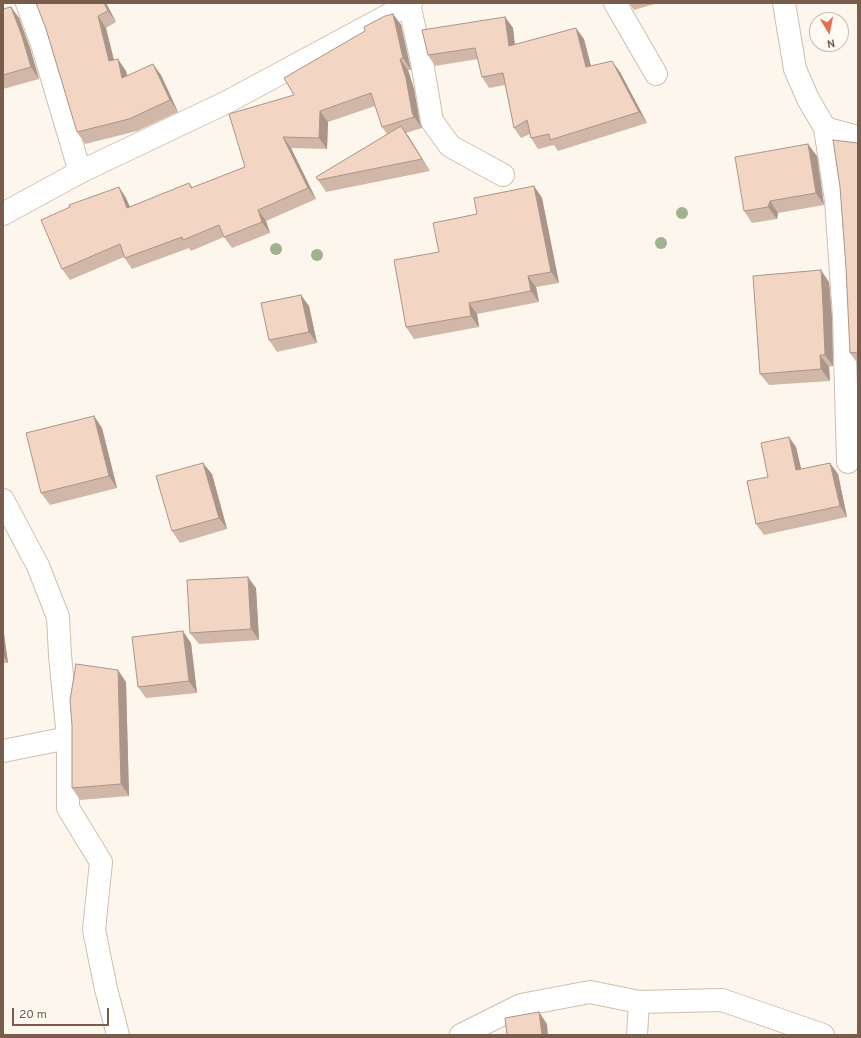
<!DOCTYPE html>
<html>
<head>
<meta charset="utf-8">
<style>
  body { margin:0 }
  #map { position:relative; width:861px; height:1038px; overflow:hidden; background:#fdf6ec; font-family:Overpass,sans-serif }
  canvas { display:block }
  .frame { position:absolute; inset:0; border:4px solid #7a5c4d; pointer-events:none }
  .north { position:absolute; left:809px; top:12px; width:40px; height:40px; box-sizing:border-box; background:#fffaf3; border:1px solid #cabbb1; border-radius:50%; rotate:170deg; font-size:11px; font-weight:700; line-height:16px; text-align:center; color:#7a5c4d }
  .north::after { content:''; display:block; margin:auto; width:14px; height:18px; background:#e76f51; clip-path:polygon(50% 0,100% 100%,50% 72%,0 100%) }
  .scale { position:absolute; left:12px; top:1008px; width:97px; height:18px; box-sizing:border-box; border:2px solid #7a5c4d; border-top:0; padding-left:5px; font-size:12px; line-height:14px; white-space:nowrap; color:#7a5c4d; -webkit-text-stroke:3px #fffaf3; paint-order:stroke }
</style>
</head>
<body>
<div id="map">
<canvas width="861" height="1038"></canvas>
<div class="frame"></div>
<div class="north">N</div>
<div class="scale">20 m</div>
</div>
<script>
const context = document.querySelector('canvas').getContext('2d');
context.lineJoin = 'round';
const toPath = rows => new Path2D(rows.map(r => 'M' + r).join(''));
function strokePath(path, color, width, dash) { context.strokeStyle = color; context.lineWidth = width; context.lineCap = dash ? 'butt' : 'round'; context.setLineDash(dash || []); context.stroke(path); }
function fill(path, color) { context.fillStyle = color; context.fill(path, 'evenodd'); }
const lane = toPath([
  [637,1035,639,1002]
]);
const street = toPath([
  [27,3,42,44,80,172],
  [615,3,656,74],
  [784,3,795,69,808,99,825,128,858,137],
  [409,4,422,62,432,121,450,146,503,175],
  [825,128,836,200,844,317,848,462],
  [3,500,38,566,58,617,60,655,68,738],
  [3,751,68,738,68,808,101,862,94,930,106,989,118,1035],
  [461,1035,521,1005,590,992,639,1002,722,1000,823,1035]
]);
const secondary = toPath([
  [3,214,80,172,227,102,411,3]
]);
strokePath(lane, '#d1beb0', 22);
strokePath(street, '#d1beb0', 24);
strokePath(secondary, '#d6c0b0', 24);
strokePath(lane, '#fff', 20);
strokePath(street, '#fff', 22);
strokePath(secondary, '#fff', 22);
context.fillStyle = '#a0b28e';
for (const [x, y] of [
  [682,213],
  [661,243],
  [276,249],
  [317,255]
]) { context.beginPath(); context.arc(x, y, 6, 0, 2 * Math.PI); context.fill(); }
fill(toPath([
  [106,3,116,22,106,28,114,60,126,71,127,76,161,75,178,112,137,131,85,144,77,132,46,29],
  [629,3,658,3,634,10],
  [11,7,19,18,30,48,39,79,3,89,3,9],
  [393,14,401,25,411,70,408,70,414,89,420,123,422,128,406,133,430,171,326,192,318,180,387,134,382,127,375,106,328,122,327,149,291,148,316,199,266,221,270,233,232,248,224,237,191,251,189,248,132,269,124,257,70,280,62,269,119,187,126,198,130,207,189,183,193,188,245,167,294,95,365,31],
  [505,17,513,28,515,44,584,39,591,66,620,72,647,123,558,151,554,145,538,149,531,138,530,134,521,138,514,128,505,85,489,88,482,77,478,59,435,66,428,55],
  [858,143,858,364,850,353],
  [817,156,824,205,778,213,777,219,752,223,744,211],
  [534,186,542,198,559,283,536,287,539,302,477,314,479,327,414,339,406,327,439,252,477,214],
  [829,282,832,318,833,366,829,367,830,381,769,385,760,374],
  [309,306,317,343,277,352,269,340],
  [94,416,102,428,117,488,50,505,41,493],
  [796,447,801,469,838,474,847,517,764,535,756,524,768,477],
  [212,474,227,529,180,543,172,531],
  [256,588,259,640,199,644,190,633],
  [3,627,8,663,3,663],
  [191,643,197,693,146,698,138,687],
  [126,682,129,796,80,800,72,788,72,726]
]), '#d1b7a8');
fill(toPath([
  [104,3,106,3,116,22,108,11],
  [11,7,19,18,30,48,39,79,31,67],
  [393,14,401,25,411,70,403,58],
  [98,16,106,28,117,73,109,61],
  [505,17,513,28,516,57,509,46],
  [576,28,584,39,594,78,586,67],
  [118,59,126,71,130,89,122,78],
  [400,59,408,70,414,89,420,123,422,128,414,117,412,112],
  [612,61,620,72,647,123,639,112],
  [153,64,161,75,178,112,170,100],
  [320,111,328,122,327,149,319,138],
  [401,126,409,137,430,171,422,159],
  [283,137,291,148,316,199,308,188],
  [808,144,817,156,824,205,816,193],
  [534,186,542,198,559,283,551,272],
  [119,187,126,198,135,220,127,208],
  [770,201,778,213,777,219,768,207],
  [258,210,266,221,270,233,262,222],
  [821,270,829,282,832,318,833,366,825,355],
  [528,276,536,287,539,302,531,291],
  [301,295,309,306,317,343,309,332],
  [469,303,477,314,479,327,471,316],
  [820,355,829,367,830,381,821,369],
  [94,416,102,428,117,488,109,476],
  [789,437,796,447,804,481,796,470],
  [203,463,212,474,227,529,219,518],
  [830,463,838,474,847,517,840,506],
  [248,577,256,588,259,640,251,629],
  [3,627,8,663,3,655],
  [183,631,191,643,197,693,189,681],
  [118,670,126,682,129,796,121,784],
  [539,1012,547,1024,548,1035,542,1035]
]), '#aa9588');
const building = toPath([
  [36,3,104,3,108,11,98,16,109,61,118,59,122,78,153,64,170,100,129,119,77,132,46,29,36,3],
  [11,7,22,36,31,67,3,75,3,9,11,7],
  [393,14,403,58,400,59,406,78,412,112,414,117,382,127,371,93,320,111,319,138,283,137,308,188,258,210,262,222,224,237,219,225,183,240,182,237,125,258,120,244,62,269,41,220,70,207,69,205,119,187,127,208,189,183,191,188,245,167,229,114,294,95,284,78,365,31,364,27,385,16,393,14],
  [505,17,509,46,576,28,586,67,612,61,639,112,550,140,549,134,531,138,527,120,514,128,503,73,482,77,475,48,428,55,422,30,505,17],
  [401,126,422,159,318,180,316,177,401,126],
  [833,140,858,143,858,352,850,353,846,268,840,187,833,140],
  [808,144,816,193,770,201,768,207,744,211,735,157,808,144],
  [534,186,551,272,528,276,531,291,469,303,471,316,406,327,394,260,439,252,433,223,477,214,474,198,534,186],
  [821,270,823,306,825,355,820,355,821,369,760,374,753,276,821,270],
  [301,295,309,332,269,340,261,303,301,295],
  [94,416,109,476,41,493,26,433,94,416],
  [789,437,796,470,830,463,840,506,756,524,747,481,768,477,761,443,789,437],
  [203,463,219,518,172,531,156,476,203,463],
  [248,577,251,629,190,633,187,580,248,577],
  [183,631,189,681,138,687,132,637,183,631],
  [76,664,118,670,121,784,72,788,72,726,70,700,76,664],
  [539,1012,542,1035,507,1035,505,1018,539,1012]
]);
fill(building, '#f3d5c3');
strokePath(building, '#aa9588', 1);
</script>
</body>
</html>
